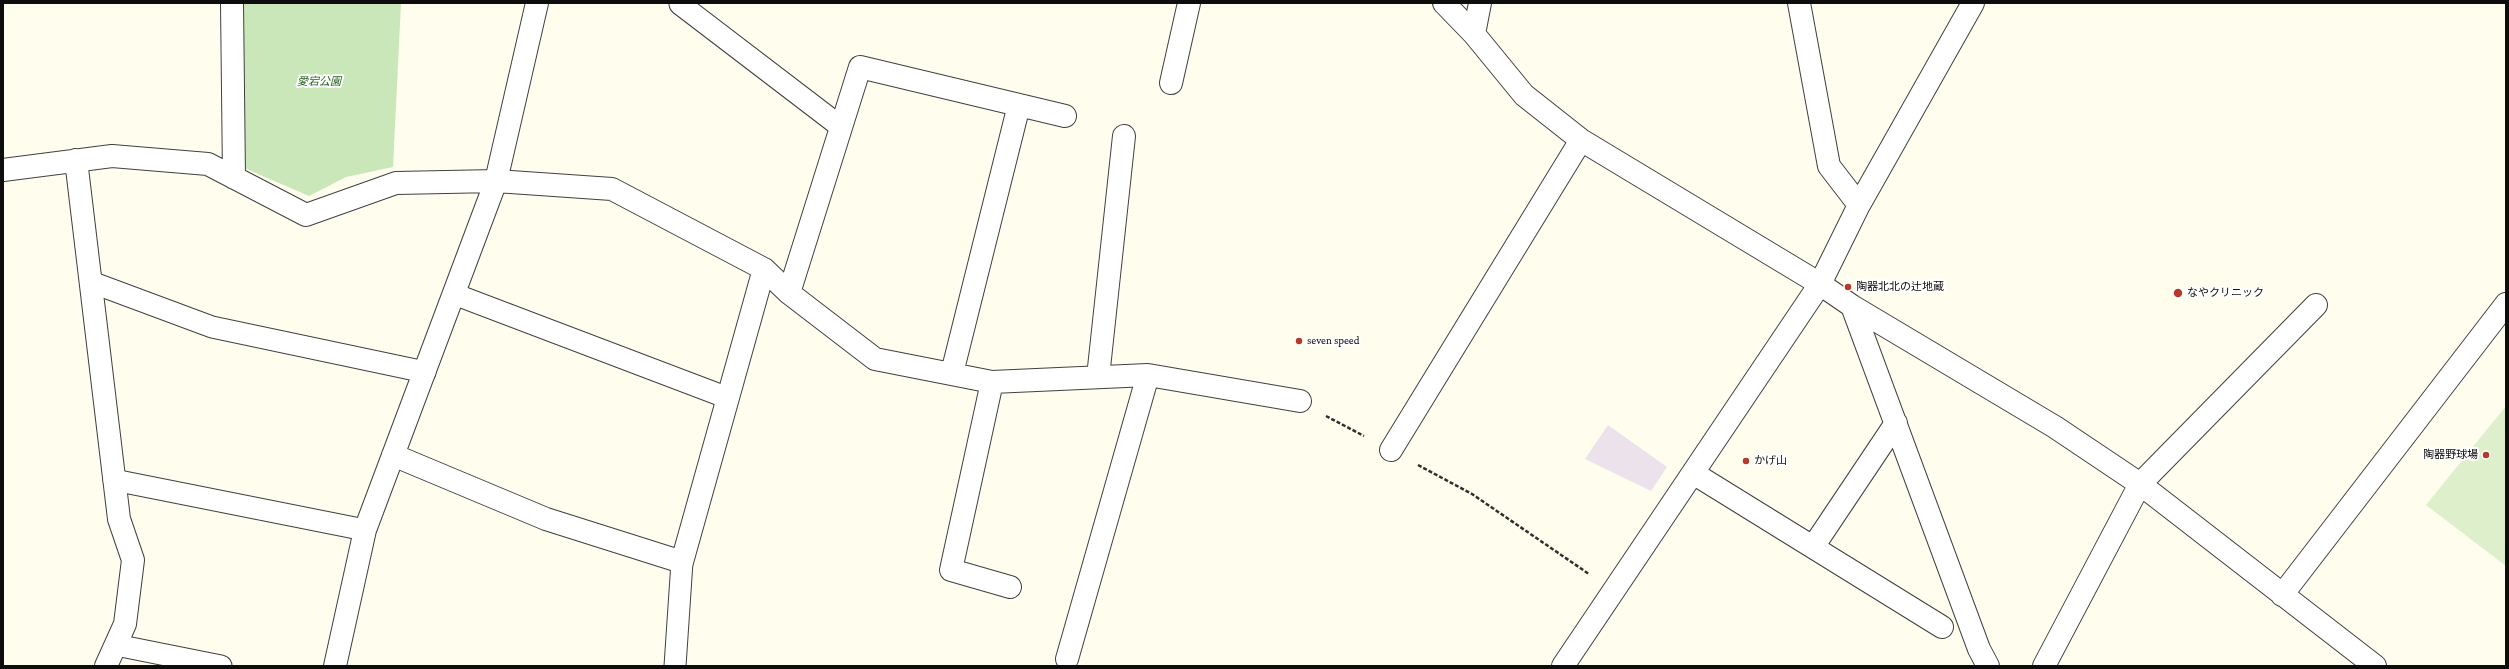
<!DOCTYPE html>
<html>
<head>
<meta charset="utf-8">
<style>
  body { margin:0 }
  #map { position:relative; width:2509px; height:669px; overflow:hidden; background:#fefdee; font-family:"Crimson Pro",serif }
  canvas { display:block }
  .frame { position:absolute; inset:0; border:4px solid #0d0d0d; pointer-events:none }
</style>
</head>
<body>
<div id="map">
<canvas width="2509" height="669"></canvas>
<div class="frame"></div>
</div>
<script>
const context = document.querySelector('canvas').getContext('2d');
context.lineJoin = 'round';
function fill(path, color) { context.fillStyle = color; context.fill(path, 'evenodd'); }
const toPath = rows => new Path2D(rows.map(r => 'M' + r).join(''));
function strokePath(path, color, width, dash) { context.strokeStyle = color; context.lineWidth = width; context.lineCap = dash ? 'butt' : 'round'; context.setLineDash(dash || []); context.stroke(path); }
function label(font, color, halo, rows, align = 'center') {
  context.font = font + ' "Crimson Pro","Noto Sans JP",serif'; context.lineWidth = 4; context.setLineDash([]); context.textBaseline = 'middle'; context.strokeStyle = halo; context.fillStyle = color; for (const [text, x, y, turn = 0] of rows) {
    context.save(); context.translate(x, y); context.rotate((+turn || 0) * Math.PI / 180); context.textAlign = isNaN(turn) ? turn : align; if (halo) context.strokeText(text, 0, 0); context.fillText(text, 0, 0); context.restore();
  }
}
fill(toPath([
  [1608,425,1667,467,1651,491,1585,459]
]), '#ebe2eb');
fill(toPath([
  [238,3,401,3,393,167,346,177,309,196,242,167]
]), '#cae7b9');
fill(toPath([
  [2506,406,2506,566,2426,505]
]), '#ddefcb');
const service = toPath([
  [680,4,841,127],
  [91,282,212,327,425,372],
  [454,294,728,398],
  [114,480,365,530],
  [116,645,221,666],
  [675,666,682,562]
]);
const minor = toPath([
  [232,3,234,178],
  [1444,3,1474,34,1524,95,1581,140,1820,284,1852,306,2055,427,2140,484,2375,666],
  [1799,3,1829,166,1859,205],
  [1474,34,1480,3],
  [1171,83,1189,3],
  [76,160,119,519,133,560,125,624,106,666],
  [3,170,112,156,208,164,306,215,396,183,496,181,612,189,764,269,789,293,875,359,992,382,1148,375,1300,401],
  [789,293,860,67,1065,116],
  [1852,306,1979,649,1988,666],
  [952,373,1019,105],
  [1098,377,1124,136],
  [992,382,951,570,1010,587],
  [1391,450,1581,140],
  [393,455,546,519,682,562,764,269],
  [1693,473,1942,627],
  [1813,547,1896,423],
  [2282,595,2506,304],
  [1067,659,1148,375],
  [335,666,365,530,496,181,537,3],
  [1563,666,1820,284,1859,205,1973,3],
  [2044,666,2140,484,2316,305]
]);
strokePath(service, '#404040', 23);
strokePath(minor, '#404040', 24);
strokePath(toPath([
  [1326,416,1364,436],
  [1418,465,1472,494,1589,574]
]), '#2f2f2f', 2.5, [4, 2]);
strokePath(service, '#fff', 21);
strokePath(minor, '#fff', 22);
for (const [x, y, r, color] of [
  [1848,287,4,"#b7392b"],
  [2178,293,5,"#b7392b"],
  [1299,341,4,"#b7392b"],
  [2486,455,4,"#b7392b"],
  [1746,461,4,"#b7392b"]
]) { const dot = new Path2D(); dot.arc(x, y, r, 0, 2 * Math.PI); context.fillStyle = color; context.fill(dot); strokePath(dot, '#fff', 1.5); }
label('italic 11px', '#256220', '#fff', [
  ["愛宕公園",319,82]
]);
label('11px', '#0d0d0d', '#fff', [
  ["陶器北北の辻地蔵",1856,287],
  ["なやクリニック",2187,293],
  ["seven speed",1307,341],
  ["陶器野球場",2478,455,"right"],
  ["かげ山",1754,461]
], 'left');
</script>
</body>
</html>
